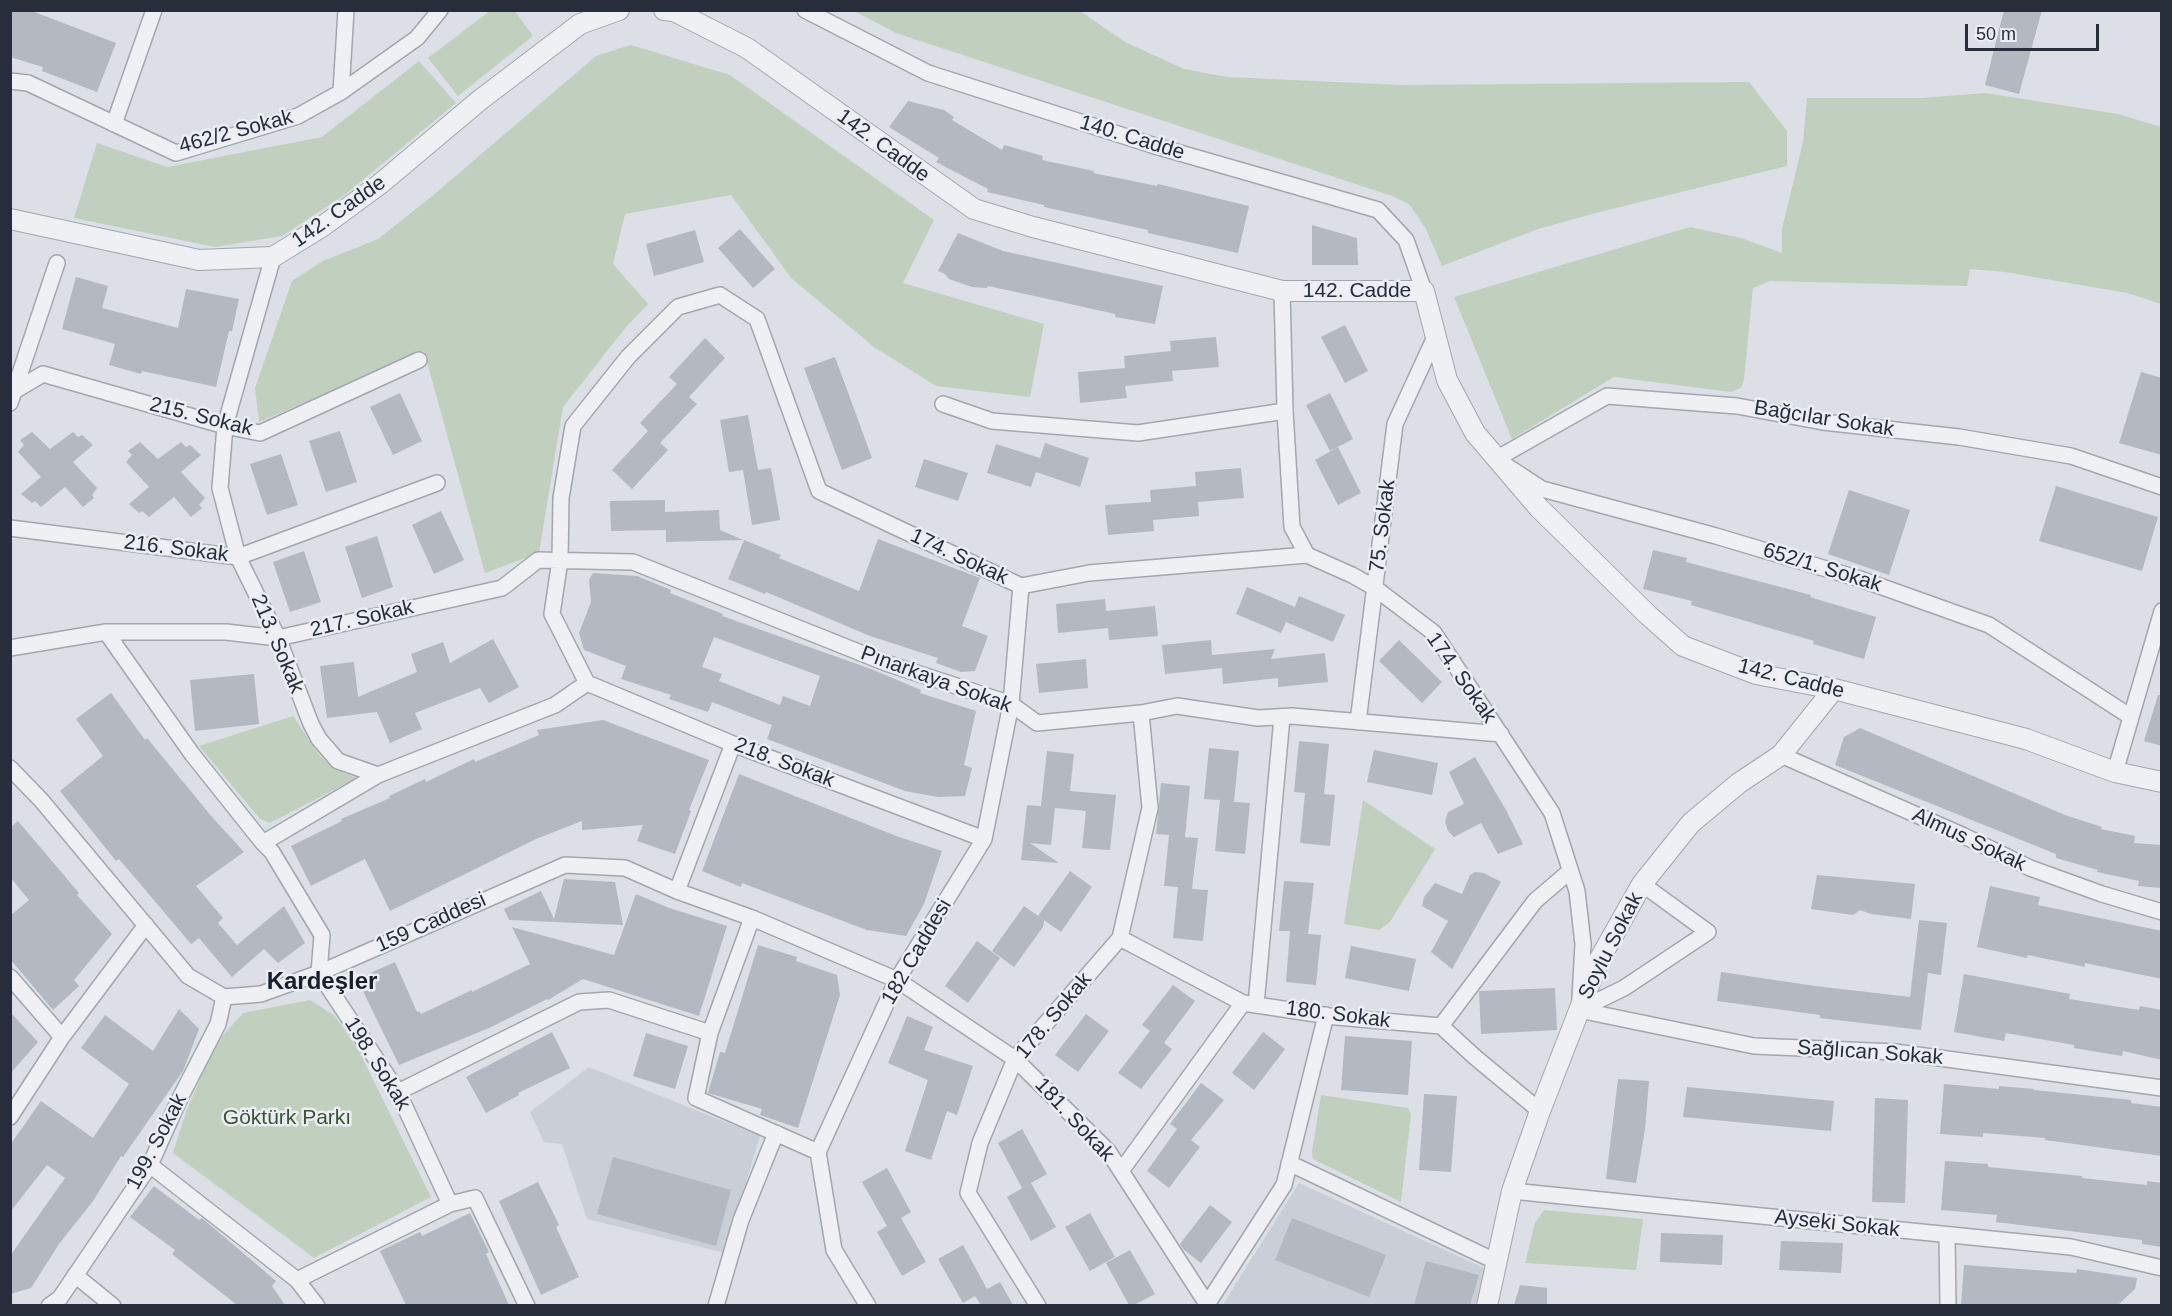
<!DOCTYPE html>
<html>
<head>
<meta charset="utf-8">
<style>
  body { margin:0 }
  #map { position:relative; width:2172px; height:1316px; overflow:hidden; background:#dcdfe5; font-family:Helvetica,sans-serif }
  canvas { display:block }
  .frame { position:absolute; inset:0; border:12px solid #272d3a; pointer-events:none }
  .scale { position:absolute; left:1965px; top:24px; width:134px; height:27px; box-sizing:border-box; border:3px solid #272d3a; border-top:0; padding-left:8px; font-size:18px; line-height:21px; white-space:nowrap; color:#272d3a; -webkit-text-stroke:4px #ebeef3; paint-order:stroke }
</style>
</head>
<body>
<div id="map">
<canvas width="2172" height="1316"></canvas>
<div class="frame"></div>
<div class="scale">50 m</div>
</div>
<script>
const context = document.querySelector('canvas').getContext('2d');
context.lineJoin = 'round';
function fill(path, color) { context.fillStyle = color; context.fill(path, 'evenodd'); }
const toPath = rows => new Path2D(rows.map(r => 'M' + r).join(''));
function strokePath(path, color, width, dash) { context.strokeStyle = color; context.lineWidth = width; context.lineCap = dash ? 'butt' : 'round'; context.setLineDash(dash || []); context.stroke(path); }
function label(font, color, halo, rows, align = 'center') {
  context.font = font + ' Helvetica,sans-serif'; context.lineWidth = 5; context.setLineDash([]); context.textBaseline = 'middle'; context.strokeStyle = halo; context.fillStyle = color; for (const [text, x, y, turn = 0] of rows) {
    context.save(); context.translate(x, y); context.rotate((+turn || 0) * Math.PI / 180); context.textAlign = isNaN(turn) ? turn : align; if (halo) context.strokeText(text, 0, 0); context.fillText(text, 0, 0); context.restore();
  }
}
fill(toPath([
  [589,1067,760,1136,725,1253,587,1219,562,1144,544,1142,530,1112],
  [1299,1183,1486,1269,1477,1305,1222,1306]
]), '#caced6');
fill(toPath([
  [490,11,515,11,533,36,458,96,428,58],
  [854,11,1080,11,1125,42,1184,69,1227,77,1401,85,1749,82,1787,131,1787,166,1600,212,1538,229,1442,266,1426,229,1409,204,1392,196,896,33],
  [631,45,730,75,934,220,903,283,1044,324,1030,397,936,386,874,347,791,278,731,195,625,214,613,264,648,304,626,327,563,407,539,553,485,573,424,351,259,422,255,388,292,281,323,261,378,239,431,197,596,56],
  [419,61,456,103,346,194,282,236,215,247,74,218,97,143,167,167,322,137],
  [1985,93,2118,114,2161,127,2161,304,2127,293,2005,272,1970,269,1967,286,1770,281,1753,288,1744,379,1741,388,1731,392,1614,377,1512,439,1454,297,1690,227,1741,238,1782,253,1782,229,1803,142,1807,98,1922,98],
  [293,716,320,756,336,770,357,778,270,823,260,819,199,746],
  [1363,800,1435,849,1390,922,1379,930,1344,924],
  [310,1000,335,1016,359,1051,431,1197,314,1258,173,1153,186,1112,215,1044,243,1013],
  [1321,1095,1408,1108,1411,1114,1401,1202,1313,1159,1312,1152],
  [1544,1210,1643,1219,1636,1270,1525,1263,1535,1223]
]), '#c1cfbe');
fill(toPath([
  [10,10,29,10,116,43,97,92,42,71,43,67,10,57],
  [2004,10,2042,10,2019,94,1985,85],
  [908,101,944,110,954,117,952,120,1002,150,1004,145,1043,156,1042,160,1094,171,1093,173,1157,186,1158,184,1249,206,1238,253,1148,233,1148,230,1044,207,1044,205,987,192,988,189,936,162,939,158,889,127],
  [1312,225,1357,238,1358,265,1312,265],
  [740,229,775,269,753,288,718,248],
  [695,230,704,262,654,276,646,244],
  [958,233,1003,251,1163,286,1155,324,1115,317,1115,314,1048,299,988,286,987,288,972,287,949,279,945,274,938,271],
  [76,277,108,286,102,308,178,328,186,289,239,299,232,331,229,331,216,387,142,371,141,374,109,365,115,344,62,329],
  [1345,325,1368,371,1345,383,1321,337],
  [1216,337,1219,367,1172,371,1173,381,1125,386,1127,398,1080,403,1078,372,1125,368,1124,356,1171,351,1170,341],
  [705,338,725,358,689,397,697,404,660,443,668,450,632,489,612,470,648,431,640,423,677,384,669,377],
  [835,357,872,458,842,470,804,368],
  [2141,372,2162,378,2162,455,2119,443],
  [400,393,422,441,393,455,370,407],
  [1330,393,1353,439,1330,451,1306,405],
  [748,415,758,470,771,468,780,520,752,525,743,470,729,472,720,420],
  [340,431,357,482,326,492,309,441],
  [32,432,50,449,73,432,78,437,82,435,93,445,73,462,97,488,92,495,94,498,83,507,65,487,41,507,35,501,32,503,21,494,41,477,18,452,24,445,20,440],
  [140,442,158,459,181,442,186,447,190,445,201,455,181,472,205,498,199,505,202,508,191,517,174,497,149,517,142,511,139,513,129,504,149,487,126,462,132,455,128,451],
  [1045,443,1089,458,1080,487,1036,472,1031,487,987,473,996,444,1040,458],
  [1338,447,1361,493,1338,505,1315,460],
  [281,454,298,505,267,515,250,464],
  [924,459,968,473,958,501,915,487],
  [1241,468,1244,498,1198,502,1199,516,1153,520,1154,531,1108,535,1105,505,1151,502,1150,490,1196,486,1195,472],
  [2056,486,2158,517,2142,571,2039,541],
  [1849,490,1910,510,1889,575,1828,554],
  [665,500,665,512,719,510,720,530,743,540,666,542,666,530,611,531,610,501],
  [441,511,464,560,434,574,412,525],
  [377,536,393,587,362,598,345,547],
  [878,539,980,578,962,626,988,636,975,671,961,672,936,663,938,658,870,636,766,592,765,594,728,579,744,540,781,555,779,558,859,591],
  [1653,550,1687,558,1686,562,1811,595,1810,597,1876,617,1864,659,1813,644,1814,641,1691,605,1692,601,1643,589],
  [304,551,321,602,290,612,273,562],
  [593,573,637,576,671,590,670,593,723,614,722,616,871,669,921,690,920,693,976,711,964,765,972,768,965,796,938,797,905,791,767,739,772,725,712,702,708,712,669,699,671,695,621,679,626,666,584,650,579,633,591,602,589,580],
  [714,637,820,676,810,706,783,696,780,705,719,681,722,674,702,667],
  [1247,587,1295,607,1299,596,1345,615,1333,642,1286,622,1281,633,1236,614],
  [1105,599,1106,611,1155,606,1158,636,1109,640,1108,628,1058,633,1056,604],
  [493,639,519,687,489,703,480,688,415,713,422,729,390,743,377,712,327,718,320,666,354,662,358,697,417,672,411,654,443,642,450,663],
  [1211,640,1212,655,1275,649,1271,659,1325,653,1328,682,1278,687,1278,678,1223,684,1222,668,1165,674,1162,645],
  [1399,640,1442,682,1422,703,1379,661],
  [1086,659,1088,688,1039,693,1036,664],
  [254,674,259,724,195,731,190,680],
  [111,693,145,740,147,738,212,817,244,852,196,886,223,918,218,923,237,945,284,906,305,943,278,963,264,949,232,977,199,938,191,944,119,859,116,861,60,791,103,756,76,719],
  [2158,695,2162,695,2162,746,2144,741],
  [603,720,709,760,689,810,691,811,675,854,637,841,643,825,582,830,582,821,536,839,390,911,365,859,311,886,291,846,342,821,341,819,390,798,389,796,425,779,426,782,474,759,475,762,539,735,537,730],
  [1860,728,2065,815,2102,827,2101,829,2135,836,2134,843,2162,845,2162,888,2138,886,2139,881,2097,872,2098,870,2056,858,2056,854,1835,765,1844,737],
  [1299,741,1329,744,1324,794,1335,795,1330,846,1300,843,1305,793,1294,792],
  [1209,748,1239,751,1234,802,1250,803,1245,854,1215,851,1220,800,1204,799],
  [1374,750,1438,763,1432,795,1367,782],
  [1047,751,1074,754,1070,791,1116,795,1110,850,1082,848,1086,811,1055,808,1051,845,1030,843,1059,863,1021,860,1027,805,1041,806],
  [1475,757,1507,812,1523,844,1498,854,1481,823,1454,837,1448,831,1445,822,1448,812,1464,804,1449,772],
  [739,774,899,837,942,851,924,904,906,936,867,930,742,883,741,887,702,871],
  [1161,783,1190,786,1185,837,1198,838,1192,889,1208,890,1203,941,1173,938,1178,887,1164,886,1169,835,1156,834],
  [18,821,79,893,77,895,112,934,74,980,79,986,53,1010,10,959,10,916,29,900,10,877,10,828],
  [1070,871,1092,887,1061,932,1038,916],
  [1475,872,1484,873,1501,882,1452,969,1431,952,1448,921,1422,906,1424,897,1435,883,1462,894,1470,875],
  [1817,875,1915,884,1911,919,1871,914,1860,910,1853,915,1811,909],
  [564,879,615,882,623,925,509,920,504,909,541,891,554,919],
  [1284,881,1314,883,1308,934,1321,935,1316,985,1286,982,1290,931,1279,931],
  [1990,886,2040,897,2038,905,2162,931,2162,979,2085,963,2085,967,2028,955,2027,958,1977,947],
  [636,894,669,908,727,926,699,1016,583,979,548,1000,547,999,489,1028,399,1065,357,979,395,962,417,1012,419,1011,421,1014,472,990,472,992,530,964,512,927,614,955],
  [1024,906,1044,920,1043,927,1014,967,992,951],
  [1919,920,1947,923,1941,975,1928,973,1921,1030,1820,1018,1820,1015,1717,1001,1721,972,1815,986,1910,997],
  [977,941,1000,958,968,1003,945,986],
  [758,945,797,957,796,961,837,975,840,995,798,1128,760,1115,762,1109,708,1093,720,1052,725,1053],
  [1351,946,1416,959,1409,991,1345,978],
  [1964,974,2070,994,2069,999,2139,1010,2140,1006,2162,1010,2162,1060,2123,1051,2122,1056,2074,1048,2074,1045,2006,1033,2004,1041,1954,1032],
  [1173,985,1195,1001,1164,1043,1172,1049,1141,1089,1118,1073,1150,1031,1142,1025],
  [1555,988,1557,1030,1481,1034,1479,991],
  [179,1009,199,1029,183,1071,123,1157,121,1156,93,1201,59,1244,31,1288,10,1294,10,1256,65,1178,47,1165,10,1212,10,1145,41,1101,93,1138,129,1084,81,1048,105,1015,153,1051],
  [10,1012,38,1042,10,1074],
  [1086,1014,1109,1031,1078,1072,1055,1055],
  [907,1016,933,1027,924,1050,973,1066,957,1115,947,1111,931,1160,905,1151,928,1080,888,1063],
  [552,1032,570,1068,518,1093,519,1095,486,1113,466,1077],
  [1263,1032,1285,1049,1254,1090,1232,1073],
  [646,1033,688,1046,675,1089,633,1076],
  [1345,1036,1412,1041,1408,1095,1341,1090],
  [1618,1079,1649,1081,1645,1129,1636,1183,1606,1179],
  [1201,1083,1224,1100,1191,1140,1200,1147,1169,1188,1147,1171,1177,1129,1170,1124],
  [1944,1084,1999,1089,1999,1086,2034,1089,2034,1090,2131,1100,2131,1103,2162,1107,2162,1156,2045,1140,2045,1138,1983,1133,1983,1137,1940,1134],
  [1687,1087,1834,1101,1831,1131,1683,1117],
  [1424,1094,1457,1096,1451,1172,1419,1170],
  [1875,1098,1908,1100,1905,1203,1872,1202],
  [1022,1129,1047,1174,1022,1188,998,1143],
  [613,1157,731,1190,716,1246,597,1214],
  [1945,1161,1988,1164,1988,1167,2082,1176,2082,1178,2147,1185,2147,1181,2162,1183,2162,1247,2142,1244,2142,1240,1996,1222,1997,1215,1941,1210],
  [887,1168,911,1212,901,1218,926,1262,902,1276,877,1232,887,1226,862,1182],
  [538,1182,559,1225,556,1227,579,1277,541,1295,499,1201],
  [1031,1183,1056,1227,1031,1241,1007,1197],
  [154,1186,199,1220,202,1218,276,1281,272,1286,285,1305,237,1305,172,1254,175,1250,130,1217],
  [1210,1205,1232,1222,1201,1263,1183,1249,1180,1244],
  [470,1213,489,1252,486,1254,509,1305,406,1305,380,1251,420,1232,422,1236],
  [1090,1213,1115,1257,1090,1271,1065,1227],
  [1292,1218,1386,1255,1369,1297,1275,1260],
  [1661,1233,1723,1235,1722,1265,1660,1262],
  [1781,1241,1843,1243,1841,1273,1779,1270],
  [963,1245,987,1289,1000,1282,1013,1305,981,1305,975,1296,963,1303,938,1259],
  [1130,1250,1155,1294,1134,1305,1129,1305,1106,1263],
  [1426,1261,1479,1275,1470,1305,1414,1305],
  [1964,1265,2076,1273,2077,1269,2137,1278,2135,1289,2118,1305,1961,1305],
  [1520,1285,1547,1288,1547,1305,1514,1305]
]), '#b4b8c1');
const minor = toPath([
  [805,10,928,73,1152,145,1378,210,1406,240,1424,291],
  [10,81,28,83,176,153,298,116,341,92,417,38,440,10],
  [341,92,346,10],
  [114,124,154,10],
  [273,257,225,426,220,488,238,557,278,638,311,724,319,739,338,761,378,775,555,705,587,683],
  [1282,291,1285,411,1292,527,1307,555],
  [10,389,16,390,43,374,225,426,260,433,419,360],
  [10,403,57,263],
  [943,404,992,421,1138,433,1285,411],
  [10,528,238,557,437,483],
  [106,632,192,754,263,843,272,852,322,935,319,973,398,1092,450,1204,475,1198,527,1306],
  [10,648,106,632,226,632,278,638,502,588,538,560,633,562,886,663,1011,704,1037,723,1141,713,1177,706,1258,718,1292,716,1501,734],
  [587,683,552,614,560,560,561,498,573,426,628,357,678,307,720,295,757,319,819,491,1021,586,1089,573,1307,555,1352,575,1375,588,1434,633,1552,813,1577,891,1583,944,1580,998],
  [587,683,733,744,984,839],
  [2131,717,1989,625,1860,579,1716,536,1542,489,1496,459,1607,396,1737,406,1823,422,1959,437,2071,456,2162,487],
  [1358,722,1395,424,1435,337],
  [1781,755,1962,835,2030,868,2102,894,2162,912],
  [10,768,41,800,188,976,224,997,261,994,319,973,565,865,625,868,677,891,752,918,897,980,1015,1059,1108,1151,1207,1304],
  [2115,772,2162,611],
  [263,843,378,775],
  [677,891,733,744],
  [752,918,710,1033,696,1098,818,1152],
  [1120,938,1243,1003,1336,1017,1441,1026,1476,1058,1540,1111],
  [10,977,62,1037],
  [1256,1005,1282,717],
  [1579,1010,1754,1046,1895,1052,2162,1088],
  [1579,1010,1624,988,1708,932,1642,884],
  [1441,1026,1535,901,1570,871],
  [398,1092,579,1002,609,1000,710,1033],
  [10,1117,62,1037,146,925],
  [1289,1163,1497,1262],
  [150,1165,297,1280,317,1306],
  [1121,1171,1243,1003],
  [1512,1191,2071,1247,2162,1268],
  [1947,1235,1948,1306],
  [75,1275,113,1306],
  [297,1280,450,1204],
  [49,1306,60,1298,150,1165,179,1100,218,1024,224,997],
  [716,1306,741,1220,776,1133],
  [868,1306,834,1250,818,1152,897,980,984,839,1011,704,1021,586],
  [1038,1306,968,1193,980,1143,1015,1059,1120,938,1150,808,1141,713],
  [1206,1306,1284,1185,1326,1015]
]);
const tertiary = toPath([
  [664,10,674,11,747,48,974,209,1033,227,1282,291,1424,291,1447,380,1475,433,1539,508,1648,615,1683,646,1756,674,1834,689,2026,739,2115,772,2162,782],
  [10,219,199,260,273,257,323,226,380,184,480,100,580,24,619,10],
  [1487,1306,1512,1191,1540,1111,1598,962,1642,884,1691,823,1739,783,1781,755,1834,689]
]);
strokePath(minor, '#a2a6ae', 18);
strokePath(tertiary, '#a2a6ae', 22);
strokePath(minor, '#eef0f4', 15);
strokePath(tertiary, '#eef0f4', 20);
label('21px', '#272d3a', '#ebeef3', [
  ["462/2 Sokak",236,132,-15],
  ["140. Cadde",1132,138,17],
  ["142. Cadde",883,146,36],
  ["142. Cadde",339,212,-35],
  ["142. Cadde",1357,291],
  ["215. Sokak",201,417,14],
  ["Bağcılar Sokak",1824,419,9],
  ["75. Sokak",1383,526,-83],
  ["216. Sokak",176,549,7],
  ["174. Sokak",959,557,25],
  ["652/1. Sokak",1822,568,17],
  ["217. Sokak",362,619,-13],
  ["213. Sokak",277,644,67],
  ["174. Sokak",1461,678,55],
  ["142. Cadde",1791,679,14],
  ["Pınarkaya Sokak",936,680,20],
  ["218. Sokak",784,763,21],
  ["Almus Sokak",1969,840,25],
  ["159 Caddesi",431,923,-24],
  ["Soylu Sokak",1611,946,-63],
  ["182 Caddesi",917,952,-60],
  ["180. Sokak",1338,1015,7],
  ["178. Sokak",1054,1016,-50],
  ["Sağlıcan Sokak",1870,1053,4],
  ["198. Sokak",377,1064,58],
  ["181. Sokak",1074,1120,47],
  ["199. Sokak",157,1142,-62],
  ["Ayseki Sokak",1837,1224,6]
]);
label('21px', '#395535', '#ebeef3', [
  ["Göktürk Parkı",287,1118]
]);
label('bold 24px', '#191e2b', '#ebeef3', [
  ["Kardeşler",322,982]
]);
</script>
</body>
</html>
